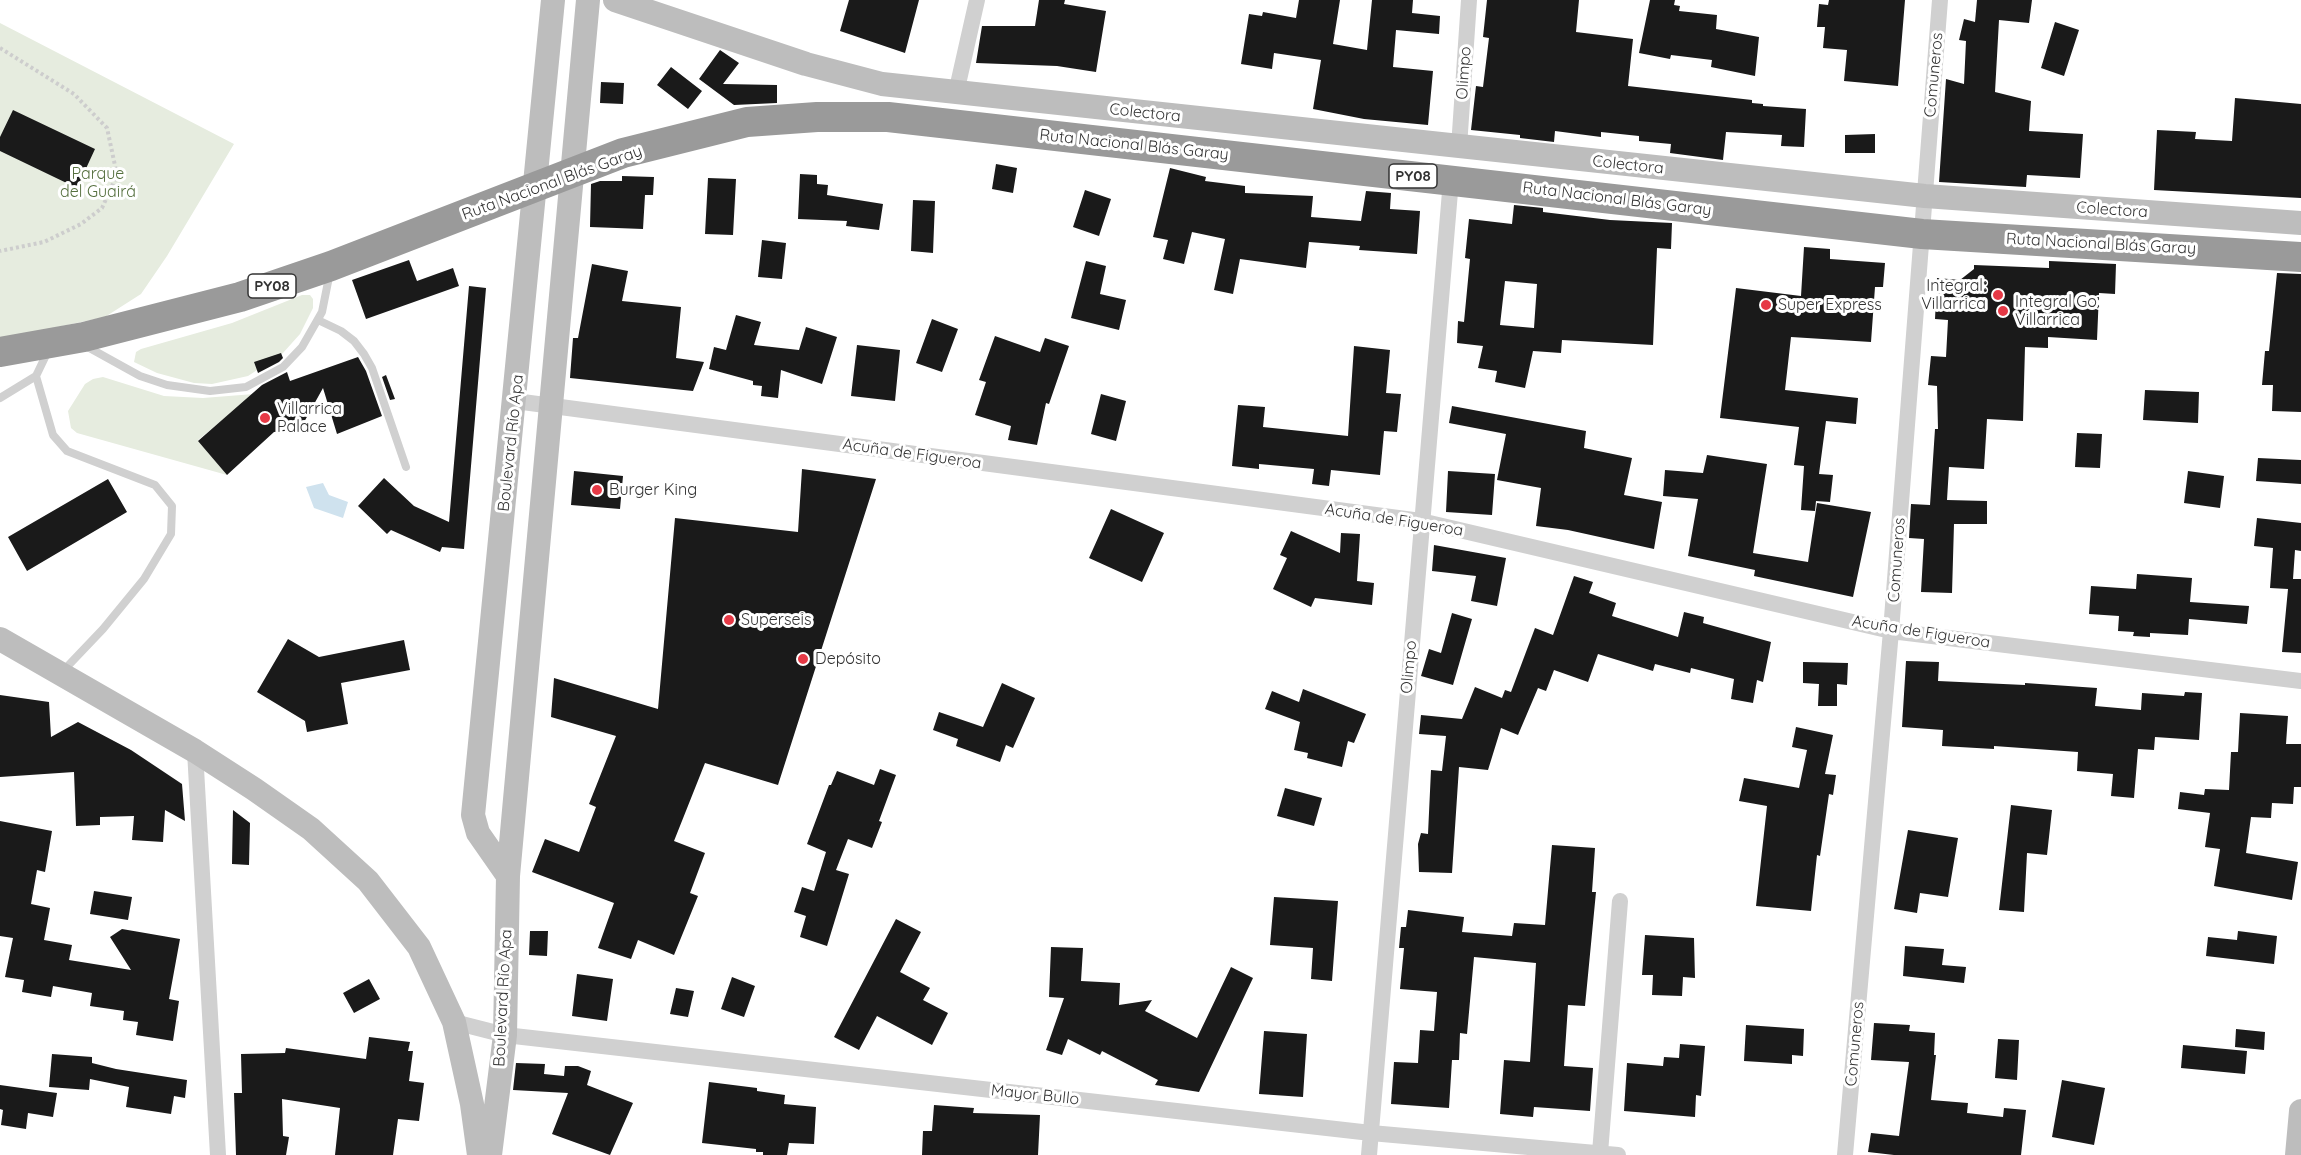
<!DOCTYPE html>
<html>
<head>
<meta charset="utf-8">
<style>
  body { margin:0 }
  canvas { display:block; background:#fff }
</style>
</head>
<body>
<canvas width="2301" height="1155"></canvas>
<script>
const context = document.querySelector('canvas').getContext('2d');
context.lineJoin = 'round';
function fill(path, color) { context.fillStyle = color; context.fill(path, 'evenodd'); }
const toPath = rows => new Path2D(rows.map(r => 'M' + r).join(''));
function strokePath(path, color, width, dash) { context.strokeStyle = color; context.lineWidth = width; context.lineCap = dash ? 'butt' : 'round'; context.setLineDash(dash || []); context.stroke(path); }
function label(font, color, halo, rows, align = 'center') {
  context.font = font + ' Quicksand,sans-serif'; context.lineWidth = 6; context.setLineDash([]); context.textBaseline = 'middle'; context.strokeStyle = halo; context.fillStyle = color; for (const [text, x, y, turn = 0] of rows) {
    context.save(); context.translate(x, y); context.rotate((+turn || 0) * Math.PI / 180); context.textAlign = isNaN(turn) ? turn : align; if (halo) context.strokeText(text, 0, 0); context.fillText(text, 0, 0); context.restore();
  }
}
fill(toPath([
  [0,23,234,144,167,256,141,294,105,317,0,339],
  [302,295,310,295,313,299,313,308,300,334,283,353,248,376,212,384,194,383,157,373,134,362,136,352,141,349,232,323],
  [103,377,164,396,203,398,254,394,198,440,227,475,77,433,71,428,68,411,85,384,93,379]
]), '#e6ecdf');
fill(toPath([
  [323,483,329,495,348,502,343,518,314,508,306,487]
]), '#cfe2ee');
fill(toPath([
  [849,0,919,0,905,53,840,31],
  [1039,0,1065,0,1064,4,1106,11,1096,72,1057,66,976,63,982,26,1035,26],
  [1299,0,1340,0,1333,44,1367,50,1372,0,1413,0,1412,13,1440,16,1439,34,1396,30,1393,67,1433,71,1428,125,1364,119,1313,109,1321,60,1274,53,1272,69,1241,64,1249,14,1262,16,1263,12,1296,18],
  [1487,0,1579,0,1576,32,1633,39,1628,86,1752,100,1752,103,1763,104,1763,106,1806,109,1804,147,1781,146,1782,135,1726,132,1723,160,1670,153,1671,144,1639,141,1639,136,1601,132,1601,137,1555,131,1554,142,1520,138,1520,135,1471,130,1476,86,1483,87,1489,38,1483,37],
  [1650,0,1675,0,1674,5,1680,6,1679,11,1717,15,1716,29,1759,37,1755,76,1711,67,1712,60,1671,55,1670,59,1639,53],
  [1829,0,1905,0,1898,86,1844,81,1847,50,1823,48,1825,27,1817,27,1819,4,1828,5],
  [1977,0,2032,0,2029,23,1999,20,1995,92,2031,101,2029,131,2083,134,2080,178,2027,175,2026,187,1939,182,1946,79,1964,84,1966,41,1959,40,1964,19,1975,22],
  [2055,22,2079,30,2064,76,2041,68],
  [720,50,739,63,723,84,777,85,777,103,734,105,699,79],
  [671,67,702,91,688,109,657,85],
  [601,82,624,83,623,104,600,103],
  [2235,98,2301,104,2301,198,2154,190,2157,130,2196,132,2195,139,2232,141],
  [13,110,95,149,77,188,0,151,0,137],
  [1875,134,1875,153,1845,153,1845,135],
  [996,164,1017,168,1013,193,992,189],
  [1170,168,1206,177,1205,181,1245,186,1245,193,1313,196,1311,217,1361,221,1366,191,1391,193,1390,209,1420,211,1417,254,1359,250,1360,246,1309,242,1306,268,1240,259,1233,294,1214,290,1225,239,1192,232,1184,264,1163,259,1168,240,1153,237],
  [800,174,817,175,817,184,828,185,827,195,883,204,879,230,846,226,847,221,798,219],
  [622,176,654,177,653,195,645,195,643,229,590,227,591,184,600,181,622,181],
  [708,178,736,179,733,235,705,234],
  [1085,190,1111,199,1099,236,1073,227],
  [913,200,935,201,933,253,911,251],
  [1514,205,1543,208,1543,212,1610,220,1672,223,1671,249,1657,248,1653,345,1562,340,1561,353,1533,351,1525,388,1495,382,1497,371,1478,368,1483,346,1457,343,1458,321,1464,322,1470,259,1465,258,1469,219,1512,224],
  [1505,281,1537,284,1534,328,1500,325],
  [762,240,786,243,782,279,758,277],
  [1804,247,1830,249,1830,259,1885,263,1883,287,1875,287,1871,342,1791,337,1785,390,1858,398,1856,424,1826,421,1819,474,1833,475,1830,502,1816,501,1815,511,1801,510,1804,466,1794,465,1799,427,1720,418,1736,288,1801,296],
  [409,260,417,281,453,268,459,286,366,319,352,280],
  [1086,261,1106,266,1100,294,1126,300,1119,330,1071,318],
  [2049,261,2116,264,2115,294,2099,293,2097,340,2048,337,2048,348,2025,347,2023,421,1987,419,1984,469,1949,467,1947,500,1987,501,1987,524,1954,524,1952,593,1921,592,1924,539,1909,538,1911,504,1930,505,1935,429,1938,429,1937,386,1928,385,1931,356,1946,357,1948,320,1935,319,1937,278,1960,280,1974,269,1974,265,2049,268],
  [592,264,628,271,622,301,681,307,676,358,704,362,693,391,570,378,573,338,578,338],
  [2277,273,2301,274,2301,412,2272,411,2273,385,2262,385,2265,351,2269,351],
  [469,286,486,288,464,549,442,547,440,552,391,530,387,534,358,506,384,478,414,506,449,522],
  [736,315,761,322,754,345,799,350,806,327,837,337,822,384,781,370,778,398,761,396,762,386,753,385,753,381,709,369,714,347,726,350],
  [932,319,958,329,942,372,916,363],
  [995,336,1040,352,1045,338,1069,346,1049,404,1046,403,1037,445,1008,440,1011,426,975,415,986,382,979,380],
  [857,345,900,350,895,401,851,396],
  [1354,346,1390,350,1386,393,1401,394,1397,432,1384,431,1380,475,1331,470,1329,486,1312,484,1314,469,1259,464,1259,469,1232,466,1238,405,1265,407,1263,427,1348,436],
  [281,353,283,358,279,362,258,373,254,362],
  [358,357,366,371,382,416,337,434,323,388,303,424,295,430,274,432,227,475,198,441,262,385,287,372,290,381],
  [386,375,395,399,390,400,382,377],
  [2145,390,2199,392,2198,423,2143,420],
  [1101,394,1126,401,1116,441,1091,434],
  [1452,406,1586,431,1584,448,1632,458,1624,495,1662,502,1654,549,1568,530,1536,526,1541,488,1497,480,1506,434,1449,423],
  [2077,433,2102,434,2100,468,2075,467],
  [1707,455,1767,464,1753,553,1808,562,1817,503,1871,512,1853,597,1754,576,1755,570,1688,556,1698,499,1663,496,1665,470,1703,473],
  [2258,458,2301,460,2301,484,2256,481],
  [802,469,876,479,778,785,705,763,674,841,705,853,690,893,698,896,674,955,638,940,631,959,598,948,614,903,532,872,545,839,579,852,596,807,589,804,616,736,551,717,554,678,658,709,675,518,798,532],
  [574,471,623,476,620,509,571,505],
  [1448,471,1495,474,1492,515,1446,512],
  [2188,471,2224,476,2220,508,2184,503],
  [108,479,127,512,27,571,8,537],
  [1111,509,1164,533,1142,582,1089,558],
  [2257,518,2301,523,2301,551,2295,550,2293,579,2301,579,2301,653,2282,652,2288,589,2270,588,2273,548,2254,546],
  [1291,531,1340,553,1341,533,1360,534,1357,581,1374,583,1372,605,1315,598,1311,607,1273,589,1287,558,1280,555],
  [1434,545,1506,558,1497,606,1471,601,1476,576,1432,571],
  [2137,574,2192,578,2190,602,2249,606,2247,624,2189,619,2188,635,2150,633,2150,637,2133,636,2134,632,2118,631,2119,616,2089,614,2091,586,2136,589],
  [1574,576,1593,582,1589,593,1616,603,1612,616,1678,637,1684,612,1704,617,1703,623,1771,642,1763,682,1757,680,1753,703,1731,699,1734,679,1691,668,1690,673,1655,664,1653,671,1598,654,1588,682,1554,670,1546,691,1538,688,1518,735,1501,728,1488,770,1459,767,1452,873,1419,872,1418,844,1421,833,1428,834,1431,770,1442,771,1446,736,1419,734,1421,715,1462,719,1475,687,1502,698,1505,690,1511,692,1535,628,1553,635],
  [1452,613,1472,619,1453,685,1421,676,1429,649,1441,653],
  [288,639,319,657,404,640,410,670,341,683,348,724,307,732,305,721,257,692],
  [1906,661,1939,662,1938,681,2025,685,2025,683,2097,688,2095,706,2141,710,2142,693,2184,696,2185,692,2202,693,2199,740,2155,737,2154,750,2138,749,2134,798,2111,796,2113,774,2077,771,2078,752,1994,746,1994,749,1942,746,1943,730,1902,727],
  [1803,662,1848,663,1847,685,1837,684,1837,706,1818,706,1819,684,1803,683],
  [1002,683,1035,698,1013,748,1006,745,1000,762,956,746,958,739,933,730,939,712,983,727],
  [1303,689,1366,714,1354,743,1348,741,1342,767,1307,758,1308,753,1294,750,1300,722,1265,709,1272,691,1299,702],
  [0,695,49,702,51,737,78,722,131,750,182,784,185,821,165,810,163,842,132,840,134,816,100,817,100,825,76,826,74,772,0,777],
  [2240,713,2288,716,2286,744,2301,744,2301,787,2294,787,2293,804,2272,803,2271,818,2251,817,2246,853,2298,862,2292,900,2214,886,2220,849,2205,847,2210,813,2178,809,2180,792,2204,795,2205,789,2229,790,2231,752,2238,752],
  [1796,727,1833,735,1825,774,1836,775,1833,795,1829,794,1820,856,1817,855,1811,911,1756,906,1767,806,1739,801,1744,778,1799,788,1807,750,1792,747],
  [880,769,896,775,879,821,882,822,872,848,848,839,836,870,849,874,827,946,800,937,806,916,794,912,802,887,814,891,826,852,807,844,829,785,831,785,837,771,874,785],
  [1285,788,1322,798,1314,826,1277,816],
  [2011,805,2052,810,2047,855,2027,853,2024,912,1999,910],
  [233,810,250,823,249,865,232,864],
  [0,821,52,831,45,872,37,870,31,904,50,908,44,940,72,945,69,960,131,970,110,937,122,929,180,939,169,999,179,1001,173,1041,136,1035,138,1022,123,1020,124,1011,90,1006,92,993,53,986,51,997,22,992,24,980,5,977,13,938,0,936],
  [1908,830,1958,838,1948,897,1920,893,1917,913,1894,909],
  [1552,845,1595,848,1592,892,1596,892,1585,1006,1568,1005,1564,1066,1593,1068,1590,1111,1534,1107,1533,1117,1500,1114,1504,1060,1530,1062,1536,963,1474,957,1467,1034,1460,1033,1459,1060,1452,1060,1449,1108,1391,1104,1394,1062,1418,1063,1420,1030,1434,1031,1437,992,1400,989,1404,948,1399,948,1401,927,1406,927,1408,910,1464,917,1462,932,1512,936,1514,923,1545,925],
  [94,891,132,897,128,920,90,914],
  [1274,897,1338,901,1332,981,1311,979,1313,948,1270,945],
  [896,919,921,932,900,972,930,988,923,1000,948,1013,932,1045,877,1016,859,1050,834,1037],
  [530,931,548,931,547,956,529,955],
  [2238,931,2277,936,2274,964,2206,956,2208,937,2237,940],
  [1645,935,1694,938,1695,978,1683,977,1682,996,1652,995,1653,975,1642,975],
  [1905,946,1944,949,1942,965,1966,967,1964,983,1903,976],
  [1051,947,1083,948,1081,981,1120,983,1119,1005,1152,1000,1145,1011,1197,1038,1231,967,1253,978,1199,1092,1155,1085,1158,1080,1102,1051,1100,1055,1068,1039,1062,1055,1046,1050,1064,998,1049,997],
  [577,974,613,979,607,1021,572,1016],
  [732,977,755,986,744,1017,721,1009],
  [369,979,380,999,354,1013,343,993],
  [676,988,694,991,688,1017,670,1014],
  [1874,1023,1910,1025,1909,1031,1935,1033,1934,1055,1936,1055,1931,1100,1968,1103,1967,1113,2003,1117,2004,1108,2026,1110,2021,1155,1894,1155,1868,1152,1871,1133,1899,1136,1909,1062,1871,1060],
  [1746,1025,1804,1029,1803,1056,1792,1055,1792,1064,1744,1061],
  [2236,1029,2265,1032,2264,1050,2235,1047],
  [1264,1031,1307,1034,1303,1097,1259,1094],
  [369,1037,410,1042,408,1051,413,1051,409,1081,424,1083,419,1121,398,1119,393,1155,335,1155,340,1108,282,1099,283,1136,289,1137,286,1155,236,1155,234,1093,242,1093,241,1054,285,1053,286,1048,366,1059],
  [1998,1039,2019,1040,2017,1080,1995,1078],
  [1680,1044,1705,1046,1701,1096,1696,1095,1695,1117,1624,1111,1627,1063,1663,1066,1664,1057,1679,1058],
  [2183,1045,2247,1051,2245,1074,2181,1068],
  [52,1054,92,1057,92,1063,116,1069,187,1080,185,1098,174,1096,171,1114,126,1107,129,1087,90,1079,89,1090,49,1087],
  [516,1063,545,1064,544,1074,564,1076,565,1066,578,1066,591,1071,587,1085,633,1103,610,1155,552,1134,568,1093,513,1090],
  [2062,1080,2105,1088,2094,1145,2052,1137],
  [709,1082,757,1088,757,1091,785,1095,784,1104,816,1107,814,1144,789,1143,787,1155,763,1155,763,1152,756,1152,756,1149,702,1143],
  [0,1085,57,1093,53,1117,28,1113,26,1129,1,1125,3,1110,0,1109],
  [934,1105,974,1108,973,1113,1040,1115,1038,1155,922,1155,923,1131,932,1131]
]), '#1a1a1a');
strokePath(toPath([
  [0,48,74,94,107,128,117,175,102,208,81,224,44,242,0,251]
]), '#cdcdcd', 4, [3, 3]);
strokePath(toPath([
  [318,320,341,331,354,341,364,354,372,368,406,467],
  [84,345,140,376,167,385,210,391,246,387,283,367,302,347,322,312,330,272],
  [36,376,53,435,67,451,155,485,172,506,171,534,144,579,103,629,63,671],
  [0,398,36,376,48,351]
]), '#d0d0d0', 8);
strokePath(toPath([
  [956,93,977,0],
  [1459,147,1469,0],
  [515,401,1421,521,1891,631,2301,681],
  [195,751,218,1155],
  [454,1022,505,1035,1371,1133,1618,1155],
  [1600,1153,1620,901],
  [1369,1155,1451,180],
  [1845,1155,1891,631,1940,0]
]), '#d0d0d0', 16);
strokePath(toPath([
  [615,0,806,64,882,84,1925,196,2301,223],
  [0,639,195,751,254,789,311,829,368,881,419,947,454,1022,472,1104,479,1155],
  [508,876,478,833,473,815,553,0],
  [490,1155,505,1035,508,876,588,0],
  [2297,1155,2301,1111]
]), '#bdbdbd', 24);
strokePath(toPath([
  [0,352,84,337,240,297,331,266,623,153,747,122,817,117,888,117,1922,234,2301,257]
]), '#9a9a9a', 30);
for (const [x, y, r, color] of [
  [1998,295,6,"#e63946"],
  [1766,305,6,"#e63946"],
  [2003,311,6,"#e63946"],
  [265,418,6,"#e63946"],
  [597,490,6,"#e63946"],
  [729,620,6,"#e63946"],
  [803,659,6,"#e63946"]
]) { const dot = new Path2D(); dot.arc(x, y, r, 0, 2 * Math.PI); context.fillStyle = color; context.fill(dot); strokePath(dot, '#fff', 2); }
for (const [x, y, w] of [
  [1413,176,48],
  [272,286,48]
]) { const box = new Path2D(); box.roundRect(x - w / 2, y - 12, w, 24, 4.5); context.fillStyle = '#fff'; context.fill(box); strokePath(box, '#333', 1.5); }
label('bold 15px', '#333', null, [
  ["PY08",1413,176],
  ["PY08",272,286]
]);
label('16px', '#333', '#fff', [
  ["Olimpo",1464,73,-86],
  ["Comuneros",1934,75,-85],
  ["Colectora",1145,113,6],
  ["Ruta Nacional Blás Garay",1134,145,6],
  ["Colectora",1628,165,6],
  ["Ruta Nacional Blás Garay",552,183,-20],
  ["Ruta Nacional Blás Garay",1617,199,7],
  ["Colectora",2112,210,4],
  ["Ruta Nacional Blás Garay",2101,244,3],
  ["Boulevard Río Apa",511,443,-84],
  ["Acuña de Figueroa",912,454,8],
  ["Acuña de Figueroa",1394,520,9],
  ["Comuneros",1897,560,-86],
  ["Acuña de Figueroa",1921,632,9],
  ["Olimpo",1409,667,-85],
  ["Boulevard Río Apa",503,998,-87],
  ["Comuneros",1855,1044,-85],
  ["Mayor Bullo",1035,1095,6]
]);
label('16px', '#56703f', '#fff', [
  ["Parque",98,174],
  ["del Guairá",98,192]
]);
label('16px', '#333', '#fff', [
  ["Integral:",1986,286,"right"],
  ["Villarrica",1986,304,"right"],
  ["Integral Go:",2015,302],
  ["Villarrica",2015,320],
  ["Super Express",1778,305],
  ["Villarrica",277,409],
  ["Palace",277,427],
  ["Burger King",609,490],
  ["Superseis",741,620],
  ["Depósito",815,659]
], 'left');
</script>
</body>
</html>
